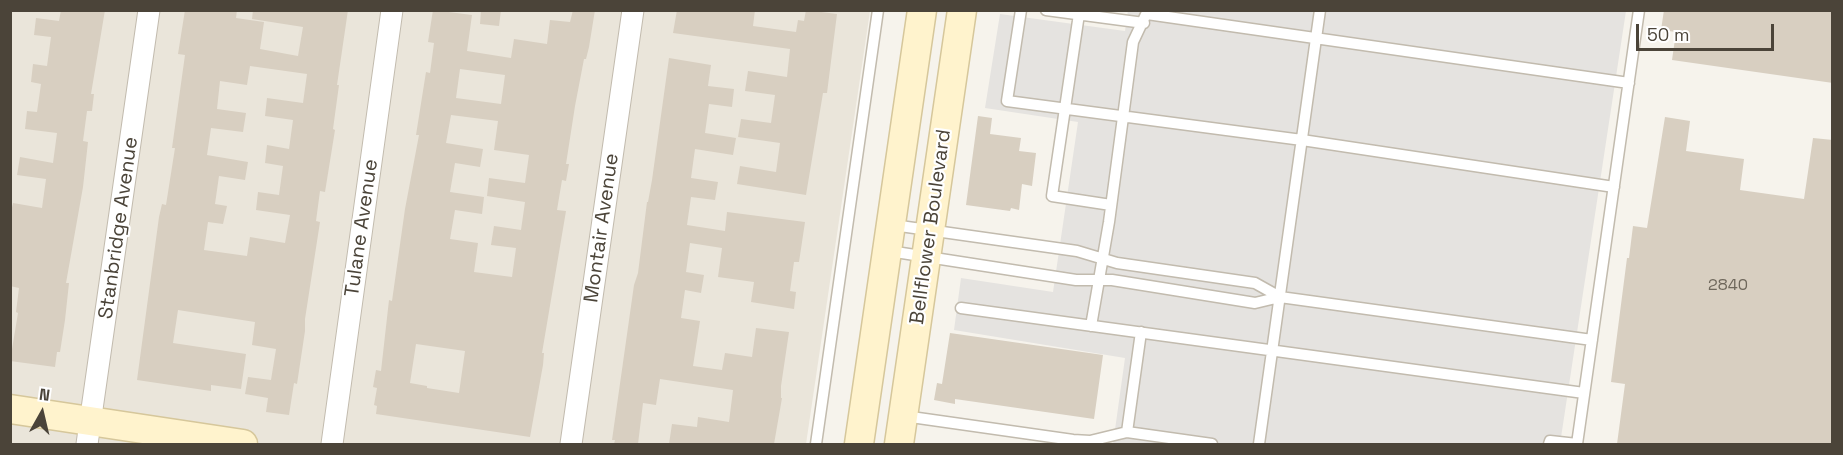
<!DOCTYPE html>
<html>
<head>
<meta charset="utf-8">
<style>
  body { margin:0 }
  #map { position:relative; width:1843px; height:455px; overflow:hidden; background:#f6f3ec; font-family:"Space Grotesk",sans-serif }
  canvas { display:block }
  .frame { position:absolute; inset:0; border:12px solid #4b4439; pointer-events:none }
  .north { position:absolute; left:12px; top:383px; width:60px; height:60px; -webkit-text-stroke:4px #fff; paint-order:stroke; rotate:8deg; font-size:16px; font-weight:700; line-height:24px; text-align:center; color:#4b4439 }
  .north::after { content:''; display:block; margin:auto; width:21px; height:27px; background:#4b4439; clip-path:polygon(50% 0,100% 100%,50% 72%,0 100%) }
  .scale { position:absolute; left:1636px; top:24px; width:138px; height:27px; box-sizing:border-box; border:3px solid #4b4439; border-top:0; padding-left:8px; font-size:18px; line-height:21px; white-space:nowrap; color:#4b4439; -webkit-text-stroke:4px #fff; paint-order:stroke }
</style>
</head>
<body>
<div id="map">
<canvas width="1843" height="455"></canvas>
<div class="frame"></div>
<div class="north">N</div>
<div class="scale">50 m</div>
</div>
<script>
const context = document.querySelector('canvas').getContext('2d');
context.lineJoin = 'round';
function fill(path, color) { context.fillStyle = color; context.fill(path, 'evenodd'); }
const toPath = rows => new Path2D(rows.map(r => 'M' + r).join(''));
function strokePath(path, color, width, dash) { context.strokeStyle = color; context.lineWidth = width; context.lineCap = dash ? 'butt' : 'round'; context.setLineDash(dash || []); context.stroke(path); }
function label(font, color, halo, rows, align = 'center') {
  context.font = font + ' "Space Grotesk",sans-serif'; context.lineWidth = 4.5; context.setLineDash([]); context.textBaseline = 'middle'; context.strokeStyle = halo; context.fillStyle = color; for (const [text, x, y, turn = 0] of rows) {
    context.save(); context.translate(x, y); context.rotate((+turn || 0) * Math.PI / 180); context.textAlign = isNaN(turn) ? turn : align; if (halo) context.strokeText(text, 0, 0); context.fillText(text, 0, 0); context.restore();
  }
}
fill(toPath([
  [10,11,870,11,806,444,11,444]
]), '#eae5da');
fill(toPath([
  [1128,10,1626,11,1560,444,1113,444,1125,358,954,330,961,278,1053,292,1078,122,985,108,1000,14,1125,31]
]), '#e5e3e0');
fill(toPath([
  [61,10,105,10,91,94,94,94,92,111,87,111,83,141,88,142,83,187,66,283,69,283,65,320,60,352,57,352,55,367,10,361,18,313,16,312,19,288,10,286,10,216,13,203,42,208,46,179,17,175,20,157,53,163,57,133,25,129,27,111,37,112,41,84,31,82,33,64,47,66,51,37,34,35,36,18,59,21],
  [185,10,237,10,236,18,264,22,260,49,298,56,303,27,252,19,253,10,348,10,337,85,339,85,333,129,335,130,325,192,320,191,316,221,320,222,305,319,305,331,297,384,294,383,289,415,266,412,268,398,245,394,248,377,271,380,276,349,252,345,255,322,178,310,173,343,246,354,241,389,211,385,211,391,137,380,159,217,162,204,166,205,175,148,172,148,185,55,178,54],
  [250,66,307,74,303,103,267,98,265,116,293,120,289,149,267,145,265,163,283,166,279,195,258,192,256,210,290,215,285,243,250,237,247,256,204,250,208,222,223,224,227,206,215,204,219,176,245,180,248,162,207,155,211,128,243,132,246,113,217,109,220,81,247,85],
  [433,10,472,15,467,51,511,58,514,39,547,44,550,20,570,22,573,10,595,10,589,47,586,59,584,59,575,106,566,164,569,164,566,181,562,180,557,210,566,211,542,353,544,353,543,365,530,437,376,414,377,406,374,405,377,388,373,387,376,370,381,371,389,300,392,301,405,209,419,135,416,135,426,72,430,73,434,43,428,42],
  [460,69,505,75,501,104,456,98],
  [451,115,498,121,494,150,529,155,525,183,489,178,487,196,525,202,521,230,494,226,491,245,516,248,512,277,474,272,478,243,450,239,455,210,482,214,484,197,450,192,455,163,480,167,483,149,446,143],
  [416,344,465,351,459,393,427,388,427,386,410,383],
  [481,10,501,10,499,26,480,24],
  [677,10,755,10,753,26,796,32,798,20,804,21,806,10,837,14,827,93,823,93,806,195,737,184,740,166,776,172,780,143,738,137,741,119,771,123,775,95,745,91,748,71,787,77,790,49,673,33],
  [1664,10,1833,10,1833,83,1672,60,1676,32,1661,30],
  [669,58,711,65,708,86,734,89,732,107,709,104,705,133,736,138,733,155,695,149,691,178,718,182,715,200,691,197,687,225,725,231,727,212,805,222,799,262,794,262,790,291,796,292,794,309,751,302,754,282,718,277,722,248,690,243,686,272,704,275,701,293,685,290,681,318,700,321,693,366,722,370,725,353,752,357,756,328,789,332,781,386,781,398,782,398,774,444,669,444,672,424,697,427,698,417,729,422,733,390,660,379,656,405,643,403,638,444,614,444,615,440,612,440,634,285,638,273,647,202,648,202,652,180],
  [978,116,992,118,990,134,1021,138,1019,151,1036,153,1032,186,1022,184,1019,210,1011,208,1010,211,966,205],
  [1665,117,1690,121,1686,151,1744,159,1740,190,1804,199,1813,138,1833,140,1833,444,1617,444,1625,384,1611,382,1627,258,1629,258,1633,226,1647,228],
  [950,333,1103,355,1094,419,955,399,955,404,934,400,937,383,942,384]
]), '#d8cfc1');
const lane = toPath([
  [1021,10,1007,101,1302,140,1614,187],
  [1046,10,1144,23],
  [1079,14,1052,196,1111,205],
  [1147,14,1629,83],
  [893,225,1077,251,1117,263,1255,283,1280,297],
  [889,251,1076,280,1112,280,1255,303,1280,297,1592,340],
  [961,308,1584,393],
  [1091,326,1109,222,1133,42,1148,10],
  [904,416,1073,440,1090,441,1127,432,1212,444],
  [1127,432,1141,332],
  [816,444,878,10],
  [1259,444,1320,10],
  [1549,444,1550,441,1577,444,1639,10]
]);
const street = toPath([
  [87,444,149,10],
  [332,444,392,10],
  [571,444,633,10]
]);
const secondary = toPath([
  [10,409,243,444],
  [859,444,922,10],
  [899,444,962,10]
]);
strokePath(lane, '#c2bbae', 13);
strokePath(street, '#c2bbae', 23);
strokePath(secondary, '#d6c79b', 31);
strokePath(lane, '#fff', 10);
strokePath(street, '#fff', 21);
strokePath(secondary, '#fff3cd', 28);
label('16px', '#6e675b', null, [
  ["2840",1728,286]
]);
label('20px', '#4b4439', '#fff', [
  ["Bellflower Boulevard",931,227,-82],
  ["Stanbridge Avenue",119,228,-82],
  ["Tulane Avenue",362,228,-82],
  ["Montair Avenue",602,228,-82]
]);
</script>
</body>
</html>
